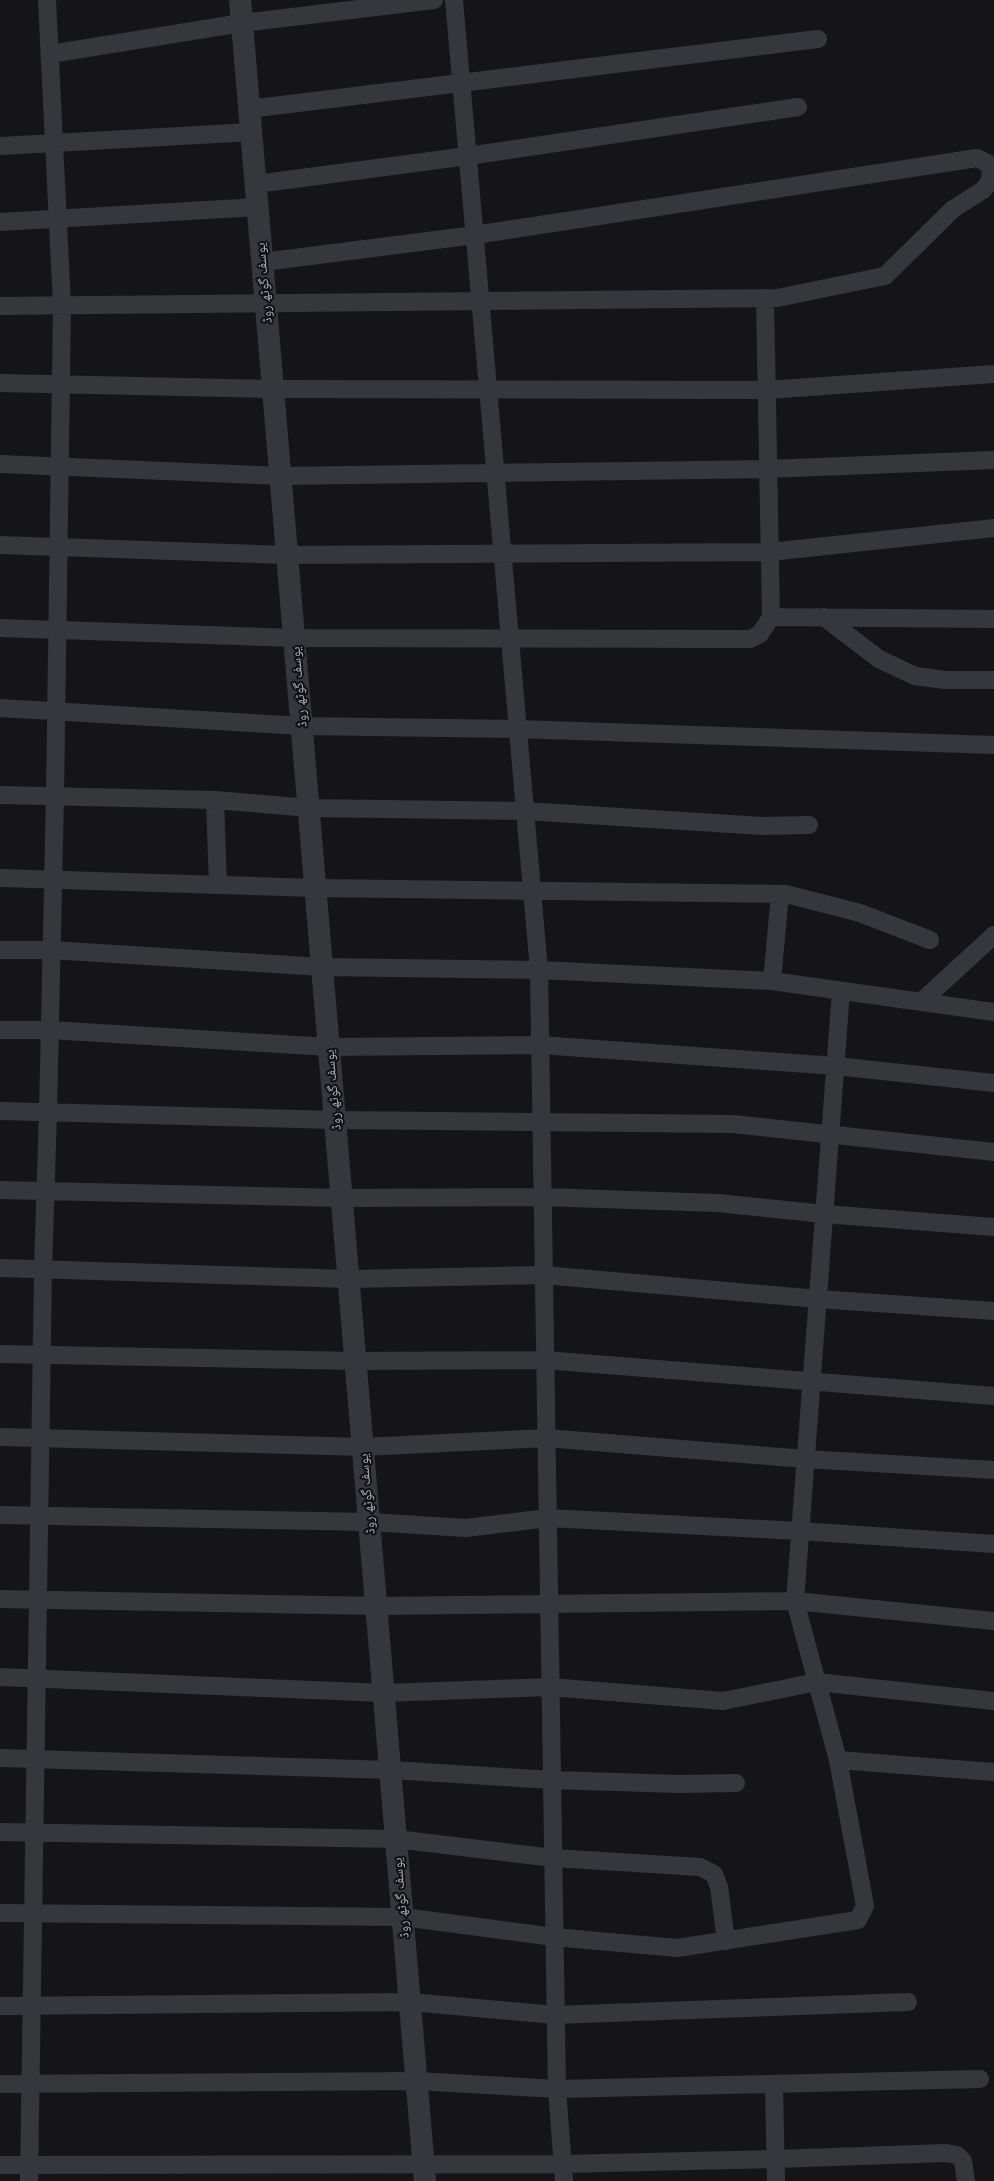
<!DOCTYPE html>
<html>
<head>
<meta charset="utf-8">
<style>
  body { margin:0 }
  canvas { display:block; background:#151517 }
</style>
</head>
<body>
<canvas width="994" height="2181"></canvas>
<script>
const context = document.querySelector('canvas').getContext('2d');
context.lineJoin = 'round';
const toPath = rows => new Path2D(rows.map(r => 'M' + r).join(''));
function strokePath(path, color, width, dash) { context.strokeStyle = color; context.lineWidth = width; context.lineCap = dash ? 'butt' : 'round'; context.setLineDash(dash || []); context.stroke(path); }
function label(font, color, halo, rows, align = 'center') {
  context.font = font + ' Montserrat,"Noto Naskh Arabic",sans-serif'; context.lineWidth = 4; context.setLineDash([]); context.textBaseline = 'middle'; context.strokeStyle = halo; context.fillStyle = color; for (const [text, x, y, turn = 0] of rows) {
    context.save(); context.translate(x, y); context.rotate((+turn || 0) * Math.PI / 180); context.textAlign = isNaN(turn) ? turn : align; if (halo) context.strokeText(text, 0, 0); context.fillText(text, 0, 0); context.restore();
  }
}
strokePath(toPath([
  [454,0,539,970,557,2089,564,2181],
  [50,54,242,23,434,0],
  [249,109,818,39],
  [0,146,252,132],
  [256,184,468,156,798,107],
  [0,222,258,207],
  [0,306,777,298,885,276,953,209,983,190,990,181,991,170,987,163,977,158,475,235,263,262],
  [0,383,273,389,767,390,994,374],
  [0,464,281,476,768,469,994,460],
  [0,545,287,555,770,552,994,528],
  [771,617,994,619],
  [824,617,879,659,915,676,945,680,994,680],
  [0,628,295,638,750,639,760,634,771,617,765,298],
  [0,708,302,726,518,729,994,745],
  [0,795,215,800,309,808,525,811,762,826,809,825],
  [215,800,218,885],
  [0,878,316,888,786,894,860,913,930,940],
  [0,950,51,950,322,967,539,970,772,981,994,1012],
  [772,981,780,894],
  [921,1002,994,935],
  [0,1030,50,1030,329,1047,540,1045,836,1066,994,1083],
  [0,1111,335,1120,733,1124,994,1152],
  [0,1190,342,1198,543,1197,718,1203,824,1214,994,1227],
  [0,1268,349,1279,544,1275,818,1299,994,1311],
  [0,1354,356,1361,545,1360,994,1396],
  [0,1437,363,1447,546,1438,805,1459,994,1470],
  [0,1515,370,1522,466,1528,548,1518,800,1531,994,1544],
  [0,1599,377,1606,795,1601,994,1621],
  [0,1677,384,1693,550,1687,723,1701,817,1682,994,1701],
  [0,1758,391,1770,552,1780,679,1784,736,1783],
  [838,1760,994,1772],
  [0,1832,396,1839,553,1858,700,1867,714,1874,719,1887,726,1941],
  [0,1913,403,1917,554,1937,677,1948,858,1920,865,1906,838,1760,795,1601,841,991],
  [0,2006,410,2002,555,2015,908,2002],
  [0,2084,417,2081,557,2089,980,2079],
  [774,2084,776,2181],
  [0,2165,563,2164,776,2159,946,2153,957,2155,963,2161,966,2181],
  [29,2181,43,1270,48,1112,55,796,62,305,47,0]
]), '#36373c', 18);
strokePath(toPath([
  [240,0,425,2181]
]), '#36373c', 22);
label('14px', '#a6abb7', '#101012', [
  ["یوسف گوٹھ روڈ",264,283,-95],
  ["یوسف گوٹھ روڈ",299,687,-95],
  ["یوسف گوٹھ روڈ",333,1090,-95],
  ["یوسف گوٹھ روڈ",367,1494,-95],
  ["یوسف گوٹھ روڈ",401,1898,-95]
]);
</script>
</body>
</html>
